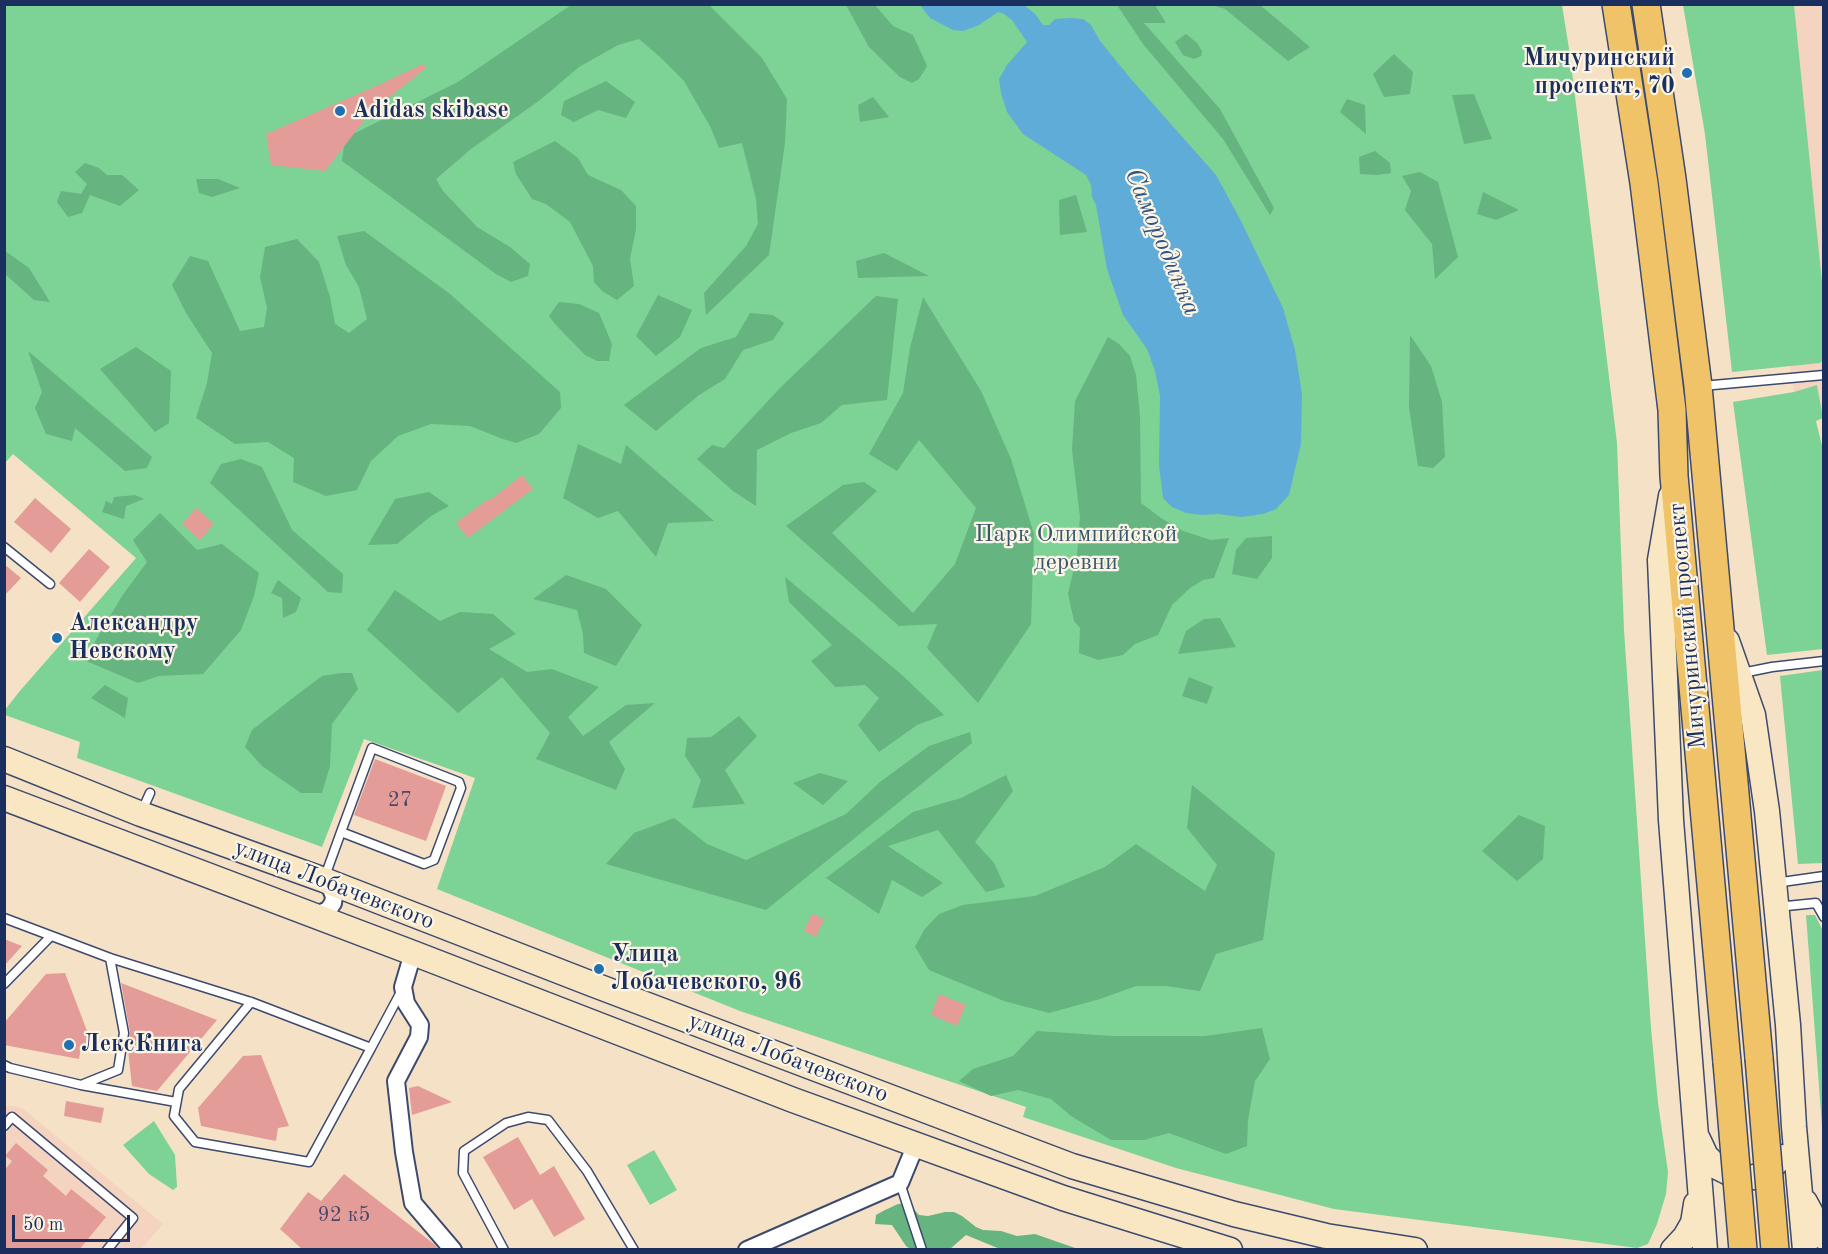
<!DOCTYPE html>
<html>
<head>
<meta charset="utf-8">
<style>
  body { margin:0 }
  #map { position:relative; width:1828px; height:1254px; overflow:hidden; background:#f5e1c5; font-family:"Old Standard TT",serif }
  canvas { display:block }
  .frame { position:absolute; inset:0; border:6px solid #1b2f5e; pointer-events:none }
  .scale { position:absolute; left:12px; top:1215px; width:118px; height:27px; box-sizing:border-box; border:3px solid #1b2f5e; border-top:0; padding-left:8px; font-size:18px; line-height:21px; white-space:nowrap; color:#1b2f5e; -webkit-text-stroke:4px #fcf5e5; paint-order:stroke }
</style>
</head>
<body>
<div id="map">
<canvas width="1828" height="1254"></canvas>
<div class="frame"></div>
<div class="scale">50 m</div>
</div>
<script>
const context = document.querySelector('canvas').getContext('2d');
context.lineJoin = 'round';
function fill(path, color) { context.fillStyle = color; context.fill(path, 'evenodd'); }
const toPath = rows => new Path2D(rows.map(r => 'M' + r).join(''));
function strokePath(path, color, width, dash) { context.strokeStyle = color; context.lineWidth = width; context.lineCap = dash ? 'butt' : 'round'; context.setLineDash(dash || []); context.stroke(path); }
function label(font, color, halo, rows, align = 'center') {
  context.font = font + ' "Old Standard TT",serif'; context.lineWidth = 4.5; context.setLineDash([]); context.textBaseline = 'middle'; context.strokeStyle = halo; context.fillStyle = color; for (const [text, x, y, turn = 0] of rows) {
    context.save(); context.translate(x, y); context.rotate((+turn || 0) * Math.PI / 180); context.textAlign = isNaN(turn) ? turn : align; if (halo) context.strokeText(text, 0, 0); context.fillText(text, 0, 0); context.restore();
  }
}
fill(toPath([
  [1737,5,1823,5,1823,419,1817,385,1794,392,1741,41],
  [4,1105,22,1108,163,1224,141,1249,5,1249]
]), '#f4d3c1');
fill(toPath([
  [5,5,1562,5,1570,55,1617,443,1624,630,1651,1028,1658,1103,1668,1172,1666,1194,1657,1224,1648,1244,1637,1248,1334,1209,1176,1168,1023,1117,1026,1107,740,1011,437,889,475,778,364,739,322,847,77,758,80,742,5,715,5,710,19,692,136,558,13,454,5,463],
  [1683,5,1794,5,1823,293,1824,359,1820,363,1732,372,1705,134],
  [1817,385,1823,418,1816,421,1824,454,1823,649,1767,655,1733,402,1794,392],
  [1823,670,1823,863,1798,864,1780,676],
  [1806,915,1815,915,1823,931,1823,1139],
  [154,1121,175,1155,177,1187,173,1190,149,1174,123,1145],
  [654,1150,677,1190,650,1205,627,1165]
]), '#7dd296');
fill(toPath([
  [571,5,709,5,762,58,787,99,785,143,769,255,706,315,704,293,746,246,758,224,756,199,742,143,719,148,711,128,684,81,660,57,639,39,618,45,579,67,540,100,471,149,436,179,443,191,477,227,510,247,530,264,528,276,511,282,496,274,342,161,345,138,458,82],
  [846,5,875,5,893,26,913,35,927,66,919,79,912,83,900,77,869,47],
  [1117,5,1155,5,1166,23,1144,23,1220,109,1274,208,1270,215,1223,139,1143,44],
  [1212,5,1260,5,1310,47,1288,61,1225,9],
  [1186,34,1197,43,1202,51,1201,56,1194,59,1183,55,1175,42],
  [1394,54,1413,72,1410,94,1384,97,1373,74],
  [606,81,635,102,626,118,598,110,574,122,561,115,564,101],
  [1474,94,1492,139,1464,144,1452,95],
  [873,97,889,117,860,122,858,105],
  [1347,99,1365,105,1366,134,1340,112],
  [555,141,578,158,588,175,621,190,636,206,636,229,630,259,634,286,617,300,602,291,594,282,593,266,570,222,546,204,532,199,516,174,513,162],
  [1375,151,1390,163,1391,173,1377,175,1360,174,1359,157],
  [85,163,99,168,107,175,122,175,139,190,120,206,90,195,82,213,68,217,57,202,61,191,81,194,87,184,75,172],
  [1420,172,1438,182,1458,257,1435,279,1432,244,1405,210,1411,191,1402,176],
  [196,179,218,179,240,188,212,197,199,193],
  [1483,192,1519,210,1496,220,1477,214],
  [1076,195,1087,232,1060,235,1059,200],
  [364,231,450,294,560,392,561,408,539,434,516,443,500,438,470,426,431,424,398,436,371,461,357,490,326,496,293,482,294,458,268,442,235,444,196,418,207,383,212,353,186,313,172,285,190,256,208,261,240,331,264,327,267,308,260,277,265,247,297,239,319,262,330,297,335,324,349,333,367,319,359,287,346,265,337,236],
  [5,251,29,268,50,302,34,300,5,274],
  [884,253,929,276,858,278,856,261],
  [658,295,692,310,680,337,656,356,636,336],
  [876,296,898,299,887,400,842,405,821,423,791,433,757,450,756,506,733,491,697,459,712,445,724,448,781,387],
  [923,297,981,391,1011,459,1034,534,1031,624,978,703,927,648,937,624,899,626,786,526,843,485,864,482,877,491,832,533,913,613,955,564,976,508,919,440,897,471,869,454,903,393,910,348],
  [559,302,579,304,599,313,612,344,609,361,597,361,585,355,555,324,549,316],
  [750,313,773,315,784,323,773,340,743,350,725,379,699,395,656,431,624,405,701,348,736,337],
  [1410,335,1431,366,1442,402,1445,457,1433,468,1418,466,1409,407],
  [1108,337,1119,344,1130,356,1136,375,1140,416,1141,503,1161,518,1183,531,1211,540,1229,538,1214,578,1203,580,1190,588,1172,605,1158,635,1135,644,1123,655,1098,660,1079,653,1080,628,1074,621,1068,594,1077,555,1080,517,1072,450,1075,401],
  [136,347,171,371,169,423,155,432,100,369],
  [28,351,152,457,147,468,125,471,75,428,72,441,46,434,35,408,42,392],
  [578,444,621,464,626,445,714,521,668,523,656,557,618,511,598,518,563,498],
  [241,459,262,467,292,530,343,574,342,593,328,592,210,483,221,464],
  [429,492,449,506,431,516,397,544,368,545,395,499],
  [135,495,144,499,126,506,124,519,102,512,106,501,112,504,114,497],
  [160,513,197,550,222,544,259,573,254,596,241,630,203,674,159,676,138,683,84,660,122,596,147,562,133,540],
  [1272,536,1272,558,1257,579,1232,574,1236,550,1246,538],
  [566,575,606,589,642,625,616,666,584,653,583,634,577,610,533,599],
  [785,577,902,675,944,715,917,725,879,752,858,725,879,698,865,685,835,687,811,661,832,645,789,602],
  [278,580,301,598,296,612,283,618,282,598,271,593],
  [395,590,440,621,460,612,493,614,516,634,489,649,527,672,552,669,599,687,568,717,583,736,626,705,655,703,609,742,625,769,616,790,536,759,550,733,502,677,458,713,367,630],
  [1220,618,1236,647,1178,654,1186,631,1204,619],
  [341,673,352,673,358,689,332,724,330,766,322,793,301,793,262,766,245,747,252,730,302,691,322,676],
  [1189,677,1213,687,1207,704,1182,696],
  [105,685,128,698,125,718,91,698],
  [739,716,757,736,725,770,745,804,692,808,701,780,685,756,687,738,711,737],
  [970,732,972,743,766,910,606,864,634,833,674,818,707,844,746,860,846,814,880,782,929,746],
  [820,773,848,781,823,805,793,783],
  [1006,775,1013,791,975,842,994,863,1005,887,986,892,938,830,888,846,943,883,922,897,892,880,879,914,826,878,913,812,961,798],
  [1192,785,1275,853,1263,940,1216,954,1200,991,1166,986,1136,986,1100,999,1049,1013,1004,1001,929,970,915,947,924,930,939,914,963,905,1035,896,1105,867,1136,844,1205,891,1217,865,1187,828],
  [1519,815,1545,826,1543,859,1517,881,1482,851],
  [1262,1028,1270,1059,1255,1081,1248,1120,1247,1146,1226,1154,1169,1133,1144,1140,1111,1140,1071,1116,1051,1099,1018,1090,991,1096,959,1081,973,1069,1013,1056,1037,1031,1113,1036,1205,1036],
  [908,1203,919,1215,928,1216,945,1212,954,1212,962,1216,976,1227,983,1230,1001,1231,1017,1236,1035,1234,1078,1249,1000,1249,966,1235,950,1249,910,1249,906,1246,892,1225,875,1224,876,1215,883,1211,898,1204]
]), '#66b47f');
fill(toPath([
  [920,5,1024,5,1035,14,1043,25,1049,25,1055,19,1071,18,1083,19,1091,25,1100,41,1131,79,1216,175,1240,219,1283,308,1295,350,1302,394,1301,444,1289,495,1276,509,1263,514,1241,517,1218,514,1201,515,1186,513,1172,507,1163,498,1159,465,1160,396,1155,371,1147,349,1123,315,1107,269,1096,205,1092,197,1091,185,1086,175,1023,134,1007,112,1001,93,999,79,1007,65,1027,42,1012,20,1004,14,998,12,979,25,963,31,953,30,930,18]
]), '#60acd9');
fill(toPath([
  [423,64,426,68,370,113,325,171,271,165,266,134,374,87],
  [522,475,533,489,468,538,456,523,488,499,489,501],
  [35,498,71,529,51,553,14,522],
  [196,508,214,524,200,540,182,524],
  [89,549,110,567,80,602,59,583],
  [4,564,21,578,4,596],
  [375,759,446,786,426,841,354,815],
  [812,914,824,919,816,937,804,931],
  [4,939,22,946,4,966],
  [65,973,92,1044,81,1047,79,1059,4,1045,4,1023,46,974],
  [121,983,217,1020,157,1091,132,1086,128,1050,130,1032],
  [939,994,966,1005,957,1026,931,1015],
  [261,1055,289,1126,278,1128,276,1141,201,1126,198,1108,243,1056],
  [418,1086,452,1102,412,1115,409,1088],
  [66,1101,104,1108,101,1123,64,1116],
  [518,1137,540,1175,554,1166,585,1219,554,1237,532,1199,514,1210,483,1157],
  [16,1143,48,1170,43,1176,66,1196,71,1189,106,1217,79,1250,4,1250,4,1171,12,1161,5,1156],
  [344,1174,434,1244,439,1250,303,1250,280,1229,308,1192,321,1201]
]), '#e49c98');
const lane = toPath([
  [1702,386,1824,375],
  [4,547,50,584],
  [1742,673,1772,667,1824,661],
  [141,813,150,793],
  [324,879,341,832,372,748,459,782,461,788,434,860,424,864,341,832],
  [1775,883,1824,876],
  [1777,907,1816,903,1824,917],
  [4,918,110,958,251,1002,371,1048,402,990],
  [4,984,51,936],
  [251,1002,179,1089,174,1116,195,1142,309,1162,371,1048],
  [4,1065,10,1068,81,1085,118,1070,124,1033,110,958],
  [81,1085,176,1102],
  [4,1126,12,1117,133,1218,107,1250],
  [900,1183,922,1250],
  [504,1250,463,1173,464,1151,506,1123,528,1117,548,1120,587,1171,634,1250]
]);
const street = toPath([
  [311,914,321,913,328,910,333,903,334,896,331,889,324,880],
  [413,953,403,987,406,1003,420,1025,419,1037,396,1081,404,1152,413,1203,453,1250],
  [747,1250,900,1183,916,1144]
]);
const secondary = toPath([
  [1671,496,1660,560,1671,820,1705,1250],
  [1727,641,1753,715,1767,811,1788,1025,1794,1127,1805,1250],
  [4,759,141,814,324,880,592,984,1072,1166,1234,1214,1326,1236,1415,1250],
  [4,798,413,953,793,1100,1063,1198,1230,1250],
  [1698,1139,1706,1156,1717,1167,1737,1177,1748,1178,1759,1176,1769,1170,1781,1157],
  [1805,1202,1824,1237],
  [1673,1250,1685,1237,1693,1223,1696,1204]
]);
const primary = toPath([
  [1616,4,1644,183,1672,410,1674,476,1727,1062],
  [1646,4,1672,179,1698,386,1759,1058]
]);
strokePath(lane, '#3c4a6d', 11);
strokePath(street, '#3c4a6d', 20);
strokePath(secondary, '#3c4a6d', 27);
strokePath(primary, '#3c4a6d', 30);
strokePath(lane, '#fff', 8);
strokePath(street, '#fff', 16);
strokePath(secondary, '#f9e7c3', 24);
strokePath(primary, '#f1c369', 27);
const primaryBridge = toPath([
  [1759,1058,1775,1250],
  [1727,1062,1743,1250]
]);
strokePath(primaryBridge, '#3c4a6d', 30, []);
strokePath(primaryBridge, '#f1c369', 27);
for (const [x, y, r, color] of [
  [1687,73,6,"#1f6fb2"],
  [340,111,6,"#1f6fb2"],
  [57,638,6,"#1f6fb2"],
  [599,969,6,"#1f6fb2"],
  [69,1045,6,"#1f6fb2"]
]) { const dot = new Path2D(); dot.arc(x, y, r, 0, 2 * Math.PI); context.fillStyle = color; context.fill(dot); strokePath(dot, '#fcf5e5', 2); }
label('21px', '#4d4a6c', null, [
  ["27",400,800],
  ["92 к5",344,1215]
]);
label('bold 24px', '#1b2f5e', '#fcf5e5', [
  ["Мичуринский",1675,59,"right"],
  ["проспект, 70",1675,87,"right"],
  ["Adidas skibase",352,111],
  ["Александру",69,624],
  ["Невскому",69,652],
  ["Улица",611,955],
  ["Лобачевского, 96",611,983],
  ["ЛексКнига",81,1045]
], 'left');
label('24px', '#34586c', '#fcf5e5', [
  ["Парк Олимпийской",1076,535],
  ["деревни",1076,563]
]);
label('24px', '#1b2f5e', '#fcf5e5', [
  ["Мичуринский проспект",1688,626,-95],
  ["улица Лобачевского",334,885,21],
  ["улица Лобачевского",788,1058,21]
]);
label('italic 26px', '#305483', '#fcf5e5', [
  ["Самородинка",1162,242,67]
]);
</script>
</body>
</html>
